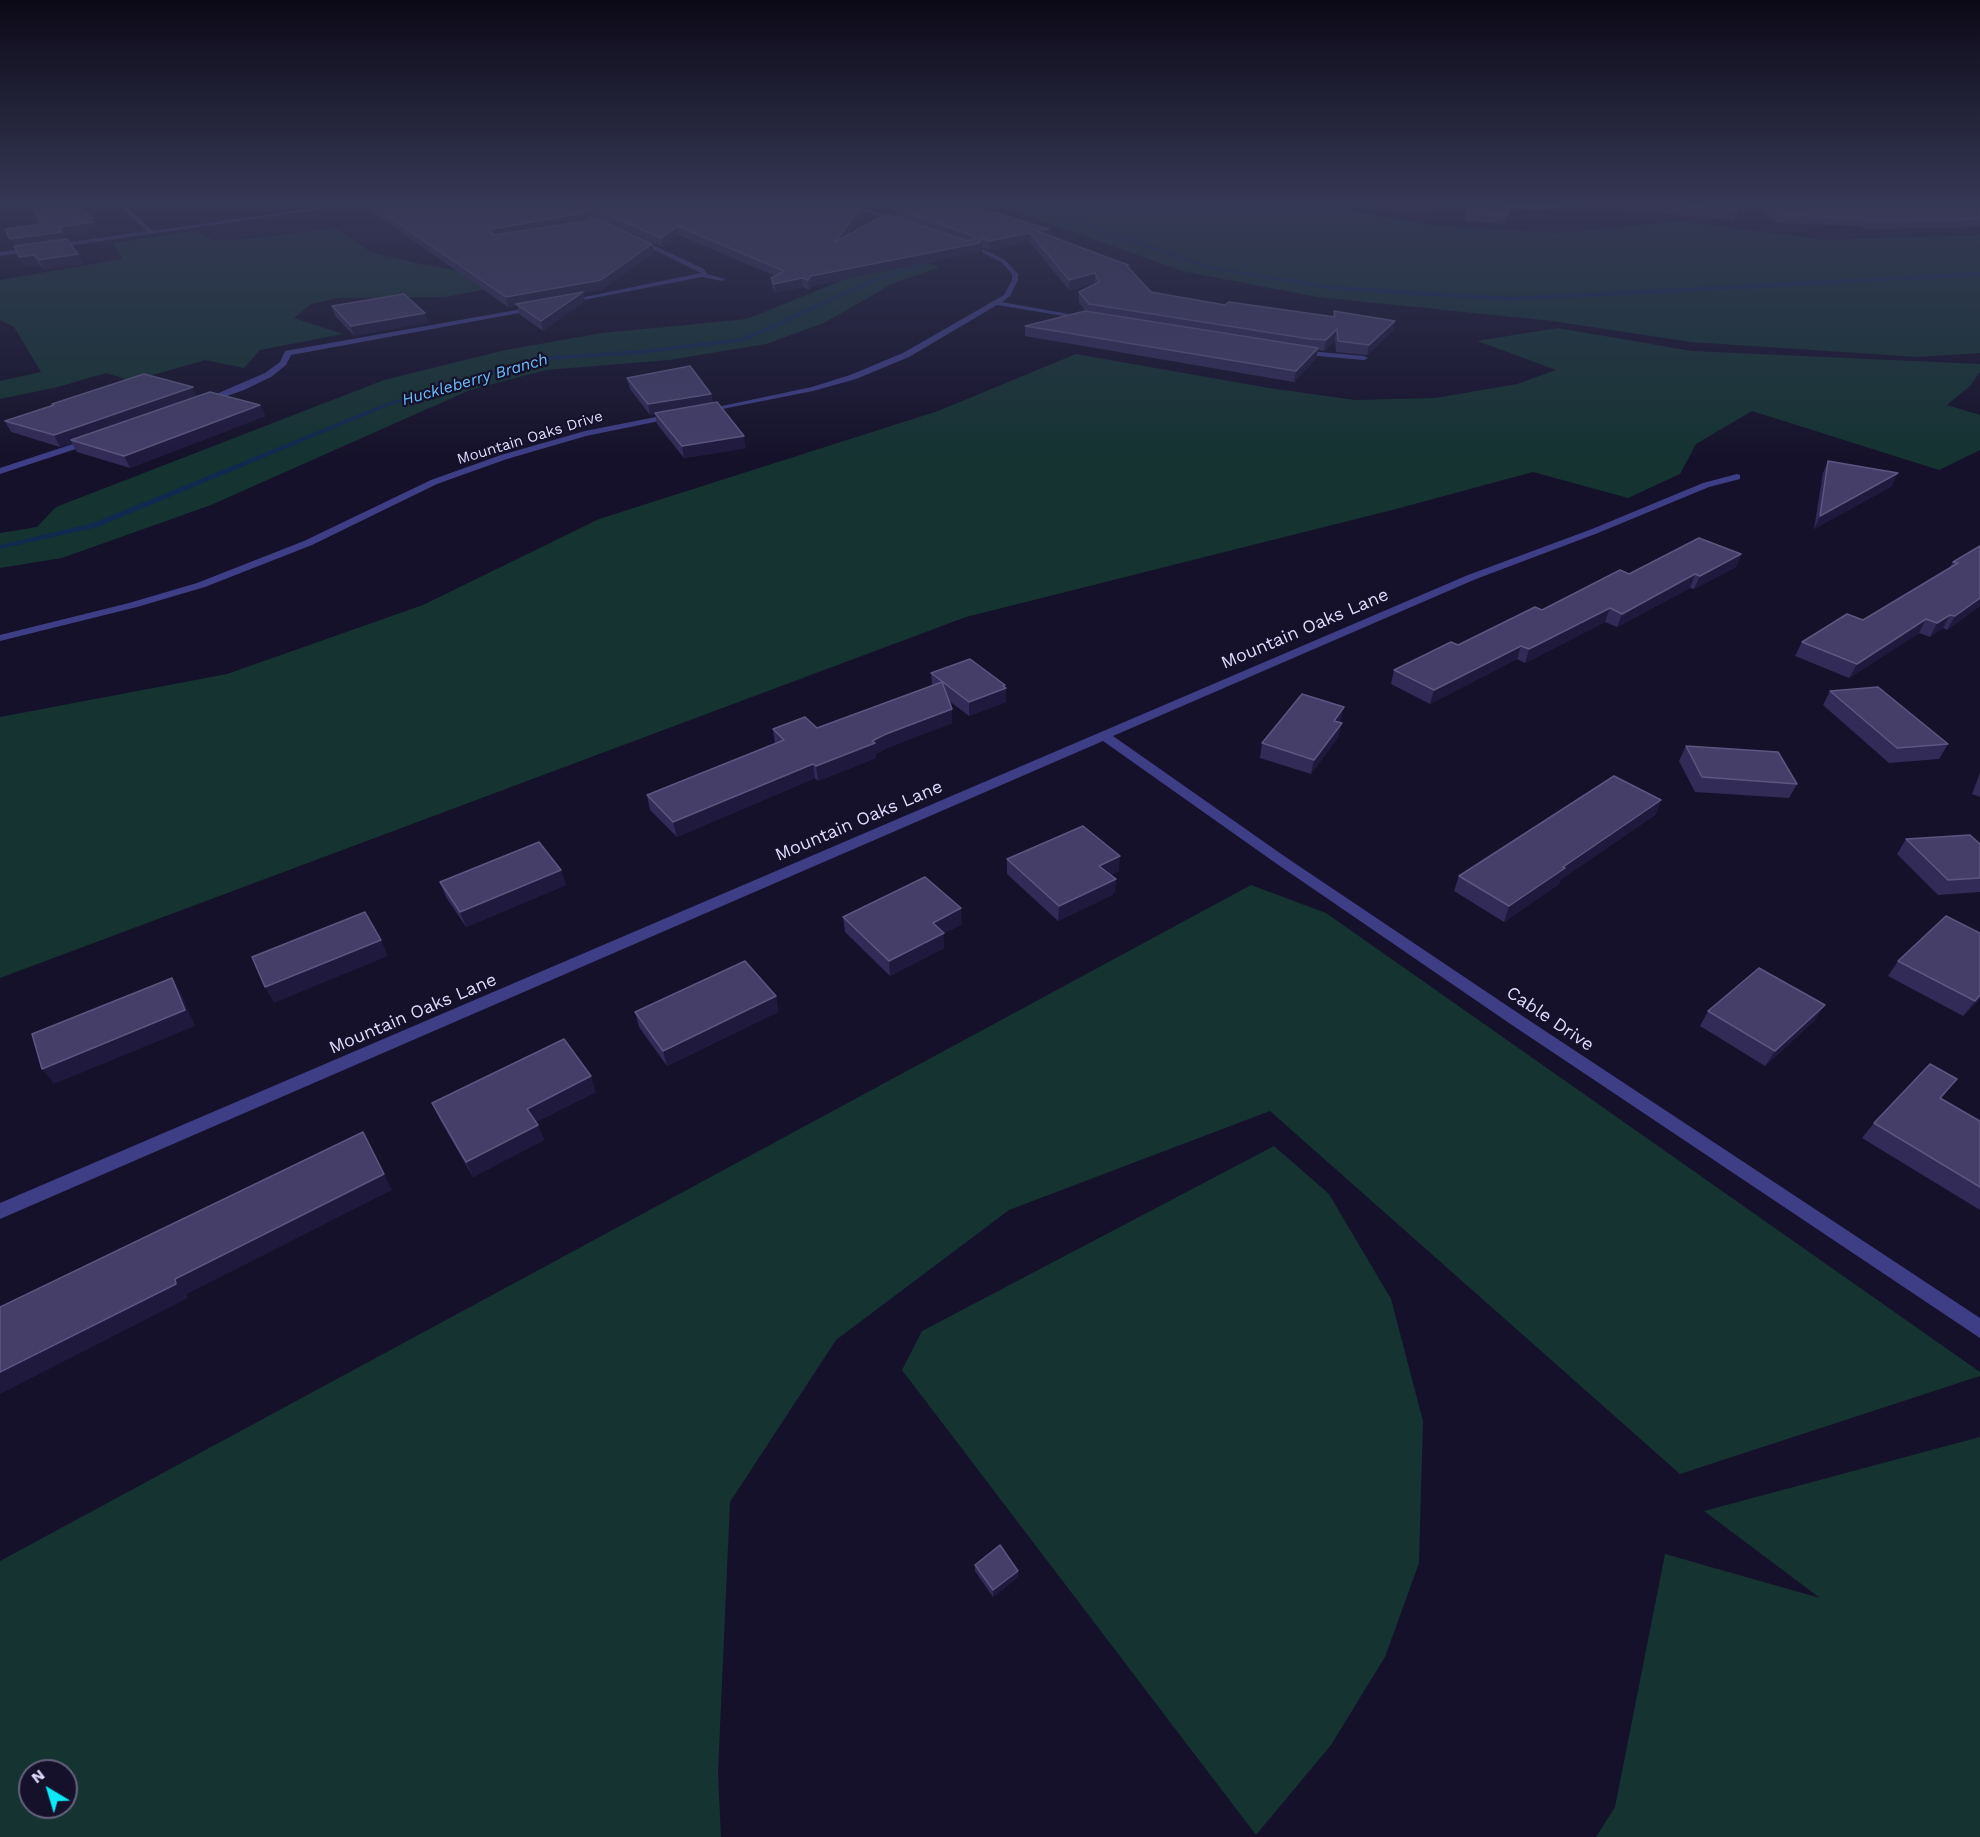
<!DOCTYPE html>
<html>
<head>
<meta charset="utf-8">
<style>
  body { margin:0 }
  #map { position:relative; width:1980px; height:1837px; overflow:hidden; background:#15112a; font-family:"Work Sans",sans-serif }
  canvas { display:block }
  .north { position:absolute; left:18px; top:1759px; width:60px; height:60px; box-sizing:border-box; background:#15112a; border:2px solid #65627f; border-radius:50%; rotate:322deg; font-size:16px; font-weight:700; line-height:24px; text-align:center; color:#dedbfe }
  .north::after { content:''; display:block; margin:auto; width:21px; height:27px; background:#0ce9f9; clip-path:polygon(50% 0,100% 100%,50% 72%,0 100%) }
</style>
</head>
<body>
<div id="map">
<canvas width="1980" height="1837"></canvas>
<div class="north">N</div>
</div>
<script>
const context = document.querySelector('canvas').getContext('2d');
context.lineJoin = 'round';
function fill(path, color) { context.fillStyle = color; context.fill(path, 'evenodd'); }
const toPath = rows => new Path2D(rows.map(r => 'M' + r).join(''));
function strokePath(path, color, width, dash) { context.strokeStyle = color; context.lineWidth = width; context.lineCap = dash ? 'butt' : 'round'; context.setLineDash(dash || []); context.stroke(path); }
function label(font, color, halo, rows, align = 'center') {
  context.font = font + ' "Work Sans",sans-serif'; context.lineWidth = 4.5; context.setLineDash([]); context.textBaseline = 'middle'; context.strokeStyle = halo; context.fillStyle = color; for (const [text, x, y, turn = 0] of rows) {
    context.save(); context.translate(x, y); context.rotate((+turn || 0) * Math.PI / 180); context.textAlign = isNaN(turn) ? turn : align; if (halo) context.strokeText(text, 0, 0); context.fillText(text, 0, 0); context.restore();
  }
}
fill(toPath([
  [1000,206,1334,206,1341,209,1437,226,1560,233,1681,221,1825,240,1980,235,1980,353,1918,357,1691,342,1552,321,1317,297,1182,271],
  [336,228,370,252,416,263,470,273,573,273,445,297,337,298,311,304,294,318,343,334,260,350,244,368,205,360,132,381,106,373,58,387,0,399,0,381,41,372,14,327,0,320,0,280,122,259,113,243,197,230,211,240,248,239],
  [912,258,940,267,892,284,824,323,766,344,669,360,546,370,470,390,211,505,62,558,0,568,0,533,37,527,56,507,384,380,506,350,602,333,747,319,843,280],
  [1558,328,1692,351,1980,364,1980,372,1970,386,1947,405,1980,415,1980,450,1939,470,1752,411,1696,444,1680,474,1628,498,1533,472,1396,509,966,617,0,978,0,717,227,674,423,605,599,519,938,411,1076,354,1269,388,1355,400,1435,398,1517,384,1556,370,1477,341],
  [1251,885,1326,913,1980,1372,1980,1376,1680,1474,1270,1111,1009,1210,836,1340,730,1502,718,1773,721,1837,0,1837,0,1561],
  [30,1771,66,1771,66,1807,30,1807],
  [1274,1146,1329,1194,1391,1299,1423,1421,1419,1563,1385,1657,1331,1745,1256,1835,902,1370,922,1331],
  [1980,1437,1980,1837,1596,1837,1615,1807,1665,1554,1820,1598,1704,1511]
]), '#143331');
fill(toPath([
  [1045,206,1050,206,1110,232,1213,267,1334,286,1510,297,1980,272,1980,276,1510,301,1334,290,1210,269,1106,234,1082,223,1067,223,1027,233,1027,231,1065,221,1076,221,1045,206],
  [951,254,955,255,874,282,745,341,640,354,538,361,388,406,98,527,0,549,0,545,93,523,384,404,537,357,640,350,742,338,870,280,951,254]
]), '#102a4f');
fill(toPath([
  [119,206,125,206,153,231,329,206,342,206,0,256,0,252,147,231,119,206],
  [560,206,567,206,615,228,610,229,560,206],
  [849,206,857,206,903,222,898,223,849,206],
  [1478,206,1577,206,1540,210,1478,206],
  [1741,206,1771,206,1786,208,1783,210,1741,206],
  [634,236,704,269,707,274,725,279,722,281,702,277,563,304,565,301,701,273,632,239,634,236],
  [983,249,1005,260,1018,274,1018,280,1010,296,1002,302,1091,318,1088,320,997,305,909,357,856,379,813,391,702,413,698,411,812,387,850,375,903,353,1004,295,1012,280,1012,274,1001,262,981,252,983,249],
  [539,306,541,309,291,355,286,365,271,377,244,390,207,403,200,401,265,373,280,362,285,351,539,306],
  [1298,350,1364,356,1368,358,1364,360,1295,354,1298,350],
  [676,413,680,415,679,417,586,436,507,459,437,484,312,545,205,587,137,607,0,641,0,635,129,603,197,583,304,541,431,480,501,455,585,431,676,413],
  [94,437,98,440,97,442,0,474,0,468,94,437],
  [1737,474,1740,475,1740,479,1709,487,1598,533,1476,579,1113,736,1287,858,1521,1015,1980,1318,1980,1338,1509,1023,1277,864,1103,741,0,1219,0,1203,1468,575,1592,529,1703,483,1737,474]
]), '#3e3e87');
fill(toPath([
  [364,206,570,206,585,213,587,221,654,253,603,289,583,293,585,301,543,331,519,314,517,305,508,307],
  [572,206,862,206,863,213,847,236,896,216,895,209,1049,229,1048,236,1128,265,1128,267,1151,292,1225,305,1333,317,1334,311,1395,321,1393,331,1367,355,1336,352,1335,340,1324,351,1318,350,1316,359,1294,382,1025,336,1025,326,1086,312,1079,302,1079,292,1095,284,1095,283,1069,290,1030,242,989,250,982,247,979,252,812,286,809,290,803,287,775,293,772,287,771,278,775,276,679,235,662,247],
  [1376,206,1454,206,1417,215],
  [1469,206,1507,216,1505,224,1465,221],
  [1584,206,1738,206,1737,211,1734,220],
  [1763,206,1980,206,1980,227,1952,228,1865,229,1858,226,1777,223,1761,210],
  [97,226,94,227,95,231,64,235,65,239,78,254,82,264,44,269,38,264,24,266,5,229],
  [332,306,428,322,354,336,335,316],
  [627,378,711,394,713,403,746,448,684,458,657,424,655,414,650,415,630,389],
  [197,396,260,405,265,416,130,468,77,452,72,443,60,447,11,432,5,421,52,405,52,404],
  [1828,461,1892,486,1814,529,1823,473],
  [1980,546,1980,606,1947,630,1943,628,1930,637,1919,633,1849,678,1795,656,1802,642,1863,620,1949,568,1953,562],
  [1741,554,1736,567,1694,589,1690,588,1617,627,1605,622,1525,663,1517,659,1430,704,1391,684,1394,670,1458,645,1629,574],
  [931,673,1005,685,1006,702,969,716,948,700,952,723,887,748,876,754,876,758,818,781,815,778,677,837,650,810,647,795,775,744,773,729,817,728,932,686],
  [1830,691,1948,744,1939,759,1889,763,1823,705],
  [1341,721,1338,737,1311,774,1260,758,1262,743],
  [1686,746,1797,784,1789,798,1695,792,1679,761],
  [1980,773,1980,797,1972,794],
  [1661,800,1655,815,1560,880,1559,884,1504,922,1454,891,1459,876],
  [1906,839,1980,844,1980,892,1938,895,1897,854],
  [1007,859,1119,871,1111,875,1116,879,1114,894,1058,921,1007,874],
  [561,870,566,885,466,927,446,897,440,882],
  [843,917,962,924,944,933,944,948,890,976,845,932],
  [1898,961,1980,999,1963,1016,1888,976],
  [776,996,778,1012,667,1066,639,1027,635,1012],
  [1708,1011,1815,1020,1765,1066,1700,1026],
  [1957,1079,1941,1099,1980,1121,1980,1210,1862,1138,1874,1123],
  [596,1092,536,1122,544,1140,473,1177,439,1118,432,1103],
  [975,1565,1018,1571,1018,1577,993,1597,975,1571]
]), '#322b57');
fill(toPath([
  [862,206,863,213,836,251,835,242],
  [1423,206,1454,206,1417,215,1419,207],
  [585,213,587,221,492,240,490,232,492,229],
  [93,218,97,226,94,227,95,231,64,235,66,240,14,248,10,239],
  [678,226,679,235,662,247,661,238],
  [1049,229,1048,238,1037,231],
  [1030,233,1030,242,989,250,989,241],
  [982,238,982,247,979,252,812,286,809,290,808,280,811,276],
  [652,244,654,253,603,289,583,293,585,301,543,331,541,321,516,304,517,305,508,307,506,297],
  [78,254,82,264,44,269,39,260],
  [34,255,38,264,24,266,19,257],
  [1095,273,1095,283,1069,290,1069,280],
  [802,278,803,287,775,293,774,284],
  [425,313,428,322,354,336,351,326],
  [1395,321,1393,331,1367,355,1369,345],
  [1337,329,1335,340,1324,351,1326,340],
  [1318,348,1316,359,1294,382,1296,371],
  [193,387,197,398,71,440,72,443,60,447,54,435],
  [711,394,713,405,655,413,655,414,650,415,648,404],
  [260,405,265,416,130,468,124,456],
  [744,436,746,448,684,458,682,446],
  [1898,473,1892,486,1814,529,1820,516],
  [1741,554,1736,567,1694,589,1700,576],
  [1695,574,1690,588,1617,627,1622,614],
  [1980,598,1980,606,1947,630,1955,616],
  [1610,608,1605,622,1525,663,1529,649],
  [1950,615,1943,628,1930,637,1937,623],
  [1926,619,1919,633,1849,678,1857,664],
  [1521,646,1517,659,1430,704,1434,690],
  [1005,685,1005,688,1006,688,1006,702,969,716,969,702],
  [1344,707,1341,721,1331,735,1334,721],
  [952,709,952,723,887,748,876,754,876,758,818,781,816,766,886,734],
  [1342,723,1338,737,1311,774,1314,760],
  [813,764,815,778,677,837,673,822],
  [1661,800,1655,815,1560,880,1559,884,1504,922,1509,906,1563,867],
  [1120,856,1119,871,1098,881,1099,866],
  [561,870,566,885,466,927,460,912],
  [1116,879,1114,894,1058,921,1059,906],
  [961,908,962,924,944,933,944,948,890,976,889,961,933,923],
  [381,940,388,956,274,1003,265,987],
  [172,978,181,993,195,1026,54,1084,42,1069],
  [1980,995,1980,999,1963,1016,1975,1001],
  [776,996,778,1012,667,1066,663,1051],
  [1825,1005,1815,1020,1765,1066,1775,1051],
  [591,1076,596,1092,533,1124,527,1109],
  [1957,1079,1945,1094,1928,1113,1940,1098],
  [538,1125,544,1140,473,1177,466,1162],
  [363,1132,392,1190,187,1294,188,1298,0,1394,0,1372,175,1279],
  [1018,1571,1018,1577,993,1597,993,1590]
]), '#1f193d');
const building = toPath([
  [32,206,78,206,93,218,88,219,92,222,59,227,62,232,10,239,5,229,41,224,32,206],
  [373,206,570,206,585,213,492,229,490,232,495,235,598,219,652,244,601,280,506,297,373,206],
  [588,206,862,206,835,242,887,214,967,241,975,239,974,236,895,209,901,206,973,206,1049,229,1037,231,1128,265,1126,265,1151,292,1225,305,1229,302,1335,317,1334,311,1395,321,1369,345,1338,341,1337,329,1326,340,1310,339,1089,304,1079,292,1099,282,1095,273,1069,280,1030,233,989,241,982,238,979,243,811,276,808,280,802,278,774,284,771,278,784,271,678,226,661,238,588,206],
  [1469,206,1509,206,1507,216,1467,213,1469,206],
  [1676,206,1738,206,1737,211,1676,206],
  [1770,206,1980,206,1980,218,1956,220,1868,221,1862,218,1781,215,1770,206],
  [67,239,78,254,39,260,34,255,19,257,14,246,67,239],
  [583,292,541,321,516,304,583,292],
  [404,294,425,313,351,326,332,306,404,294],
  [1085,311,1318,348,1296,371,1025,326,1085,311],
  [690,366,711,394,648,404,627,378,690,366],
  [144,374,193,387,54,435,5,421,54,405,52,404,144,374],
  [210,392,260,405,124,456,71,440,210,392],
  [717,402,744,436,682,446,655,413,717,402],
  [1828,461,1898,473,1820,516,1828,461],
  [1699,538,1741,554,1700,576,1695,574,1622,614,1610,608,1529,649,1521,646,1434,690,1394,670,1451,642,1458,645,1535,607,1542,610,1620,570,1629,574,1699,538],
  [1980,546,1980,598,1955,616,1950,615,1937,623,1926,619,1857,664,1802,642,1847,614,1863,620,1958,563,1953,562,1980,546],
  [970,659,1005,685,1003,686,1006,688,969,702,931,673,970,659],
  [942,682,952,709,886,734,872,741,875,743,816,766,813,764,673,822,647,795,784,740,773,729,805,717,817,728,942,682],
  [1878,687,1948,744,1897,748,1830,691,1878,687],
  [1302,694,1344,707,1334,721,1342,723,1314,760,1262,743,1302,694],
  [1686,746,1778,752,1797,784,1702,777,1686,746],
  [1614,776,1661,800,1563,867,1565,868,1509,906,1459,876,1614,776],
  [1083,826,1120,856,1099,866,1116,879,1059,906,1007,859,1083,826],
  [1970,835,1980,844,1980,878,1948,880,1906,839,1970,835],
  [539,842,561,870,460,912,440,882,539,842],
  [925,877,961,908,933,923,944,933,889,961,843,917,925,877],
  [365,912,381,940,265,987,252,957,365,912],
  [1946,916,1980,933,1980,995,1975,1001,1898,961,1946,916],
  [745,961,776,996,663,1051,635,1012,745,961],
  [1759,968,1825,1005,1775,1051,1708,1011,1759,968],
  [172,978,185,1010,42,1069,32,1034,172,978],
  [564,1039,591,1076,527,1109,538,1125,466,1162,432,1103,564,1039],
  [1930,1064,1957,1079,1940,1098,1980,1121,1980,1187,1874,1123,1930,1064],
  [363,1132,384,1174,175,1279,176,1284,0,1372,0,1307,363,1132],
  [1000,1545,1018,1571,993,1590,975,1565,1000,1545]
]);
fill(building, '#443e69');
strokePath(building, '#5c5780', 1.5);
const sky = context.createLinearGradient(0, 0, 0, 463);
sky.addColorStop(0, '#0c0917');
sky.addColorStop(0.44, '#353855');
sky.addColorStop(1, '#35385500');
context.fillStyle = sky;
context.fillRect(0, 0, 1980, 463);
label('15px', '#dedbfe', '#15112a', [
  ["Mountain Oaks Drive",530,438,-17]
]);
label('italic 16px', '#6bbdfb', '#15112a', [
  ["Huckleberry Branch",475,380,-16]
]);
label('18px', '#dedbfe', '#15112a', [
  ["Mountain Oaks Lane",1305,629,-23],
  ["Mountain Oaks Lane",859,821,-23],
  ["Mountain Oaks Lane",413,1014,-23],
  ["Cable Drive",1550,1019,34]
]);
</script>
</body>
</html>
